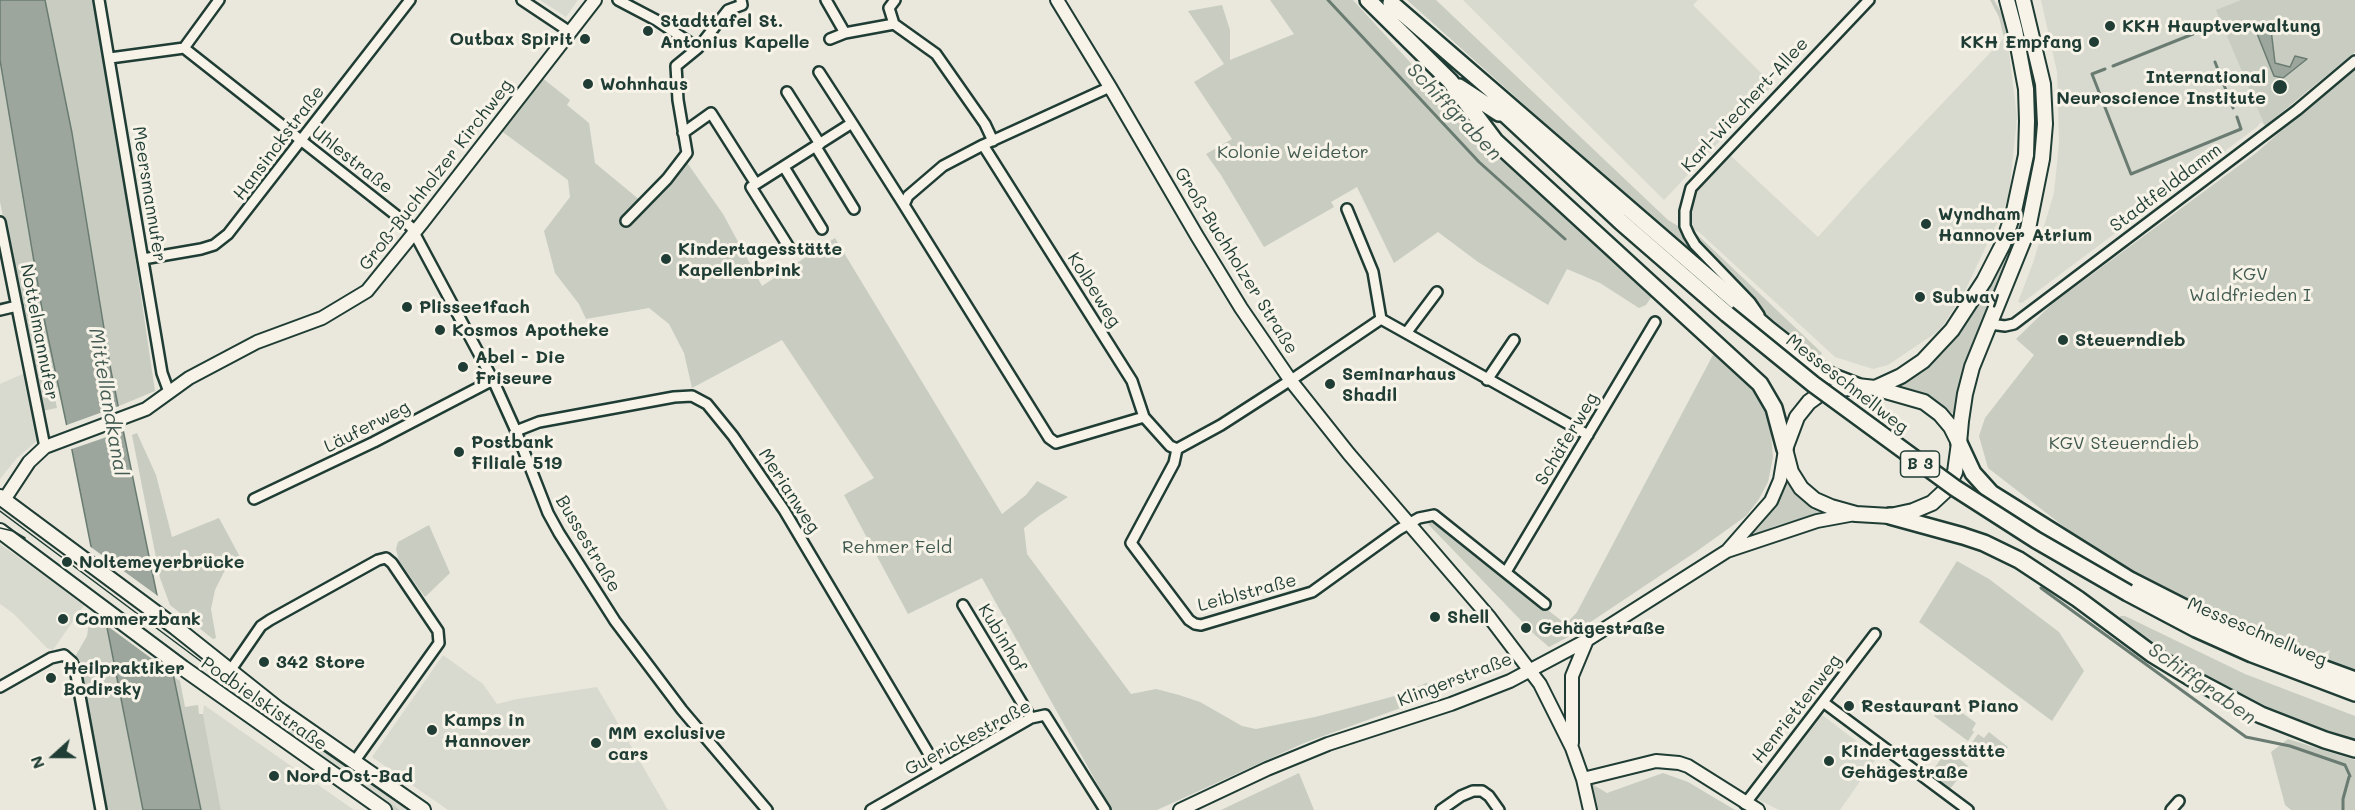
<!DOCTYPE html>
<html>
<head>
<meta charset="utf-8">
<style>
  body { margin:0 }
  #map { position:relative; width:2355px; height:810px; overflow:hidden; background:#eae8dd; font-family:Mali,sans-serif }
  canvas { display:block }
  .north { position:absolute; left:24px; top:726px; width:60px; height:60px; -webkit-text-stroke:4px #f7f3e8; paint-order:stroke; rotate:249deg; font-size:16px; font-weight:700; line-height:24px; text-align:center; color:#1f3d34 }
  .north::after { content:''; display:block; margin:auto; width:21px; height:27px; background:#1f3d34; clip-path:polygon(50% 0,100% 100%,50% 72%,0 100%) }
</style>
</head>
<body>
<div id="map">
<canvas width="2355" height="810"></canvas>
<div class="north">N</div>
</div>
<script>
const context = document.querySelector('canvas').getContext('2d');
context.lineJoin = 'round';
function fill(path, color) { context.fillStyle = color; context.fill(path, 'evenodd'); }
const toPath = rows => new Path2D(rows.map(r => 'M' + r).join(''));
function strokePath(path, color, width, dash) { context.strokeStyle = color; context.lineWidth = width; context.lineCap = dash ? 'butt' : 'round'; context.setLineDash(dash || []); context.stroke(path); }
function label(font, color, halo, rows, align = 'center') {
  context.font = font + ' Mali,sans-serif'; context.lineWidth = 6; context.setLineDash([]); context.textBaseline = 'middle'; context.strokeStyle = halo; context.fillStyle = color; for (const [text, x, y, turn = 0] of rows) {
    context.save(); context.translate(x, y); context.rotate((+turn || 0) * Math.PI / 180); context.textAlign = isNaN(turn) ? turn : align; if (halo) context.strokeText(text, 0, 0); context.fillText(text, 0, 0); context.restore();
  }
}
fill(toPath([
  [540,0,578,0,566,17],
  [1463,0,1698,0,1693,5,1773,85,1664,200],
  [2041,0,2355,0,2355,52,2265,126,2261,122,2257,127,2022,303,2018,302,2033,263,2054,193,2059,143,2057,72],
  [2007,35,2017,118,2009,194,2005,206,1965,291,1944,324,1937,332,1888,365,1873,369,1835,357,1700,233,1686,226,1691,188,1719,159,1731,156,1818,237,1863,187],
  [34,369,45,436,38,440,17,458,0,479,0,384],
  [0,544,85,604,53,650,47,648,14,614,0,604],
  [443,655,483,684,497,704,517,699,597,687,668,810,448,810,372,757],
  [221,675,307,736,413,810,400,810,216,682],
  [204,705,354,810,221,810,203,714],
  [1821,714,1877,757,1840,810,1779,810,1755,798]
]), '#d9dacf');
fill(toPath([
  [45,0,94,0,110,87,155,391,119,406,111,371,72,133],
  [1270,0,1353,0,1485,144,1652,296,1646,305,1639,308,1600,283,1567,269,1548,305,1478,262,1438,232,1394,263,1357,187,1331,202,1334,207,1264,247,1221,175,1206,154,1232,139,1194,82,1224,64,1188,11,1222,5,1230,30,1230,60,1294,34],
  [1407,0,1436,0,1668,220,1678,226,1692,231,1702,239,1822,353,1818,360,1726,285],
  [1990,0,1994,0,2002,14,2007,35,2004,38,1999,17],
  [2012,0,2016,0,2020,11,2037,90,2040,127,2030,204,1956,416,1931,398,1898,386,1928,365,1959,335,1991,285,2009,248,2020,213,2030,162],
  [2241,0,2355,0,2355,52,2265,126,2216,10],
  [0,60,42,309,59,386,53,389,57,408,42,411,0,202],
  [2355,66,2355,672,2326,662,2330,650,2315,657,2301,654,2193,603,2132,571,2093,549,1988,468,1979,436,1985,418,2034,355,2016,339,2052,304,2256,153],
  [541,77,570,100,567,105,589,123,595,163,641,201,666,175,681,154,723,214,762,286,835,238,1002,514,1026,495,1037,481,1068,497,1039,516,1024,528,1027,554,1131,694,1156,689,1179,695,1200,702,1242,726,1256,729,1315,717,1395,696,1426,683,1447,686,1431,697,1304,743,1157,810,1112,810,982,578,908,614,844,495,874,478,782,340,692,388,684,353,669,324,649,308,586,319,579,304,555,273,544,231,570,197,568,180,500,130],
  [1714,353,1723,356,1746,382,1762,402,1770,422,1773,457,1768,482,1759,499,1746,516,1697,551,1568,637,1549,647,1535,635,1428,524,1432,521,1439,522,1499,573,1566,624,1577,612],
  [137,433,156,475,172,537,219,518,240,557,224,572,215,590,211,609,216,638,213,639,170,605,160,578,132,435],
  [1786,478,1796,493,1811,506,1824,512,1775,526,1744,540,1760,526,1774,508],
  [429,525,450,573,425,597,399,561,396,549,398,542],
  [1957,561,1989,579,2059,632,2084,671,2052,721,1919,622],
  [90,616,106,625,143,810,101,810,72,662,87,636],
  [2120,616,2125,616,2245,674,2355,716,2355,743,2257,705,2214,683,2173,660,2119,621],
  [174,677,180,681,185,707,198,705,199,714,203,714,221,810,201,810],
  [216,682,400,810,393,810,214,685],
  [1946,701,1976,723,1972,730,1974,732,1968,741,1934,716],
  [1989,732,2008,747,1999,759,1983,754,1971,744,1978,734,1984,738],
  [2288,739,2355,760,2355,810,2291,810,2285,805,2271,752],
  [1950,751,1968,766,1950,789,1930,774,1946,752],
  [1299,773,1314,810,1221,810],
  [1663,773,1688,782,1735,810,1590,810,1585,780,1607,793]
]), '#c8ccc1');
const water = toPath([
  [0,0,45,0,72,133,111,371,201,810,143,810,72,450,42,309,0,60,0,0],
  [2270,21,2275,63,2290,67,2295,56,2307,59,2283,78,2274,76,2254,26,2270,21]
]);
fill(water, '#9ca69c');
strokePath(water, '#6a7c72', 1.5);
fill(toPath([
  [122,405,127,430,69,450,64,426],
  [88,545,162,599,178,678,102,622]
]), '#eae8dd');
strokePath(toPath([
  [1328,0,1479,162,1565,239],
  [2215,62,2233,108],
  [2113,66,2193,34],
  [2105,69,2092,74,2131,174,2241,129,2237,117],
  [2041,588,2246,737,2290,746,2345,765,2350,776],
  [2343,810,2343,799,2349,777]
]), '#6a7c72', 3);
const minor = toPath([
  [99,0,162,373,169,392],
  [522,0,570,32],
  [618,0,656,20,698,48],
  [826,0,845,33],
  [894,24,889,8,895,0],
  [830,39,845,33,894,24,936,54,985,124,993,141],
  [184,48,411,227,493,380,516,431,548,513,559,533,615,621,682,710,767,810],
  [110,58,184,48,219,0],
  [819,72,852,123],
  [1110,87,983,145,943,166,908,196,904,205,1049,438,1056,443,1144,417],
  [787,92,820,144],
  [683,133,711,113,756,184,852,123,904,205],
  [983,145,1132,381,1144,417,1170,446,1177,449],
  [816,147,854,209],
  [784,167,822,229],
  [756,184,751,187,790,249],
  [1347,209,1373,272,1381,319],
  [626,221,667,179,687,153,678,100,676,66,698,48,728,10,742,5,741,0],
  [0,222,45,447],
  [143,259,201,249,214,245,228,234,410,0],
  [0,310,17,306],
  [1759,315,1750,302,1695,245,1689,235,1685,226,1685,211,1691,188,1869,0],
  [1990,324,2005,326,2014,324,2297,110,2355,61],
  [1407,332,1437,292],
  [1487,380,1514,340],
  [516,431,539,422,674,397,692,396,707,404,733,436,784,510,939,771],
  [254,499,374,442,493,380],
  [1506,572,1655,322],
  [1545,604,1434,515,1419,518,1398,530,1312,592,1201,625,1195,624,1189,620,1131,543,1174,463,1177,449,1221,425,1297,376,1381,319,1588,435],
  [963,605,1031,718],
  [230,671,261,626,270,620,378,560,386,558,392,563,438,631,439,643,354,762],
  [0,687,51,658,64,655,72,662,75,669,101,810],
  [1823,702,1968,810],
  [1745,804,1875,634],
  [871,810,1031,718,1045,715,1105,810],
  [1441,810,1461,796,1473,791,1482,791,1489,796,1499,810],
  [2171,810,2179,801]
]);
const tertiary = toPath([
  [1057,0,1110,87,1197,236,1241,308,1291,381,1349,454,1490,618,1540,684,1572,748,1583,779,1590,810],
  [4,500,29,462,45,447,146,409,189,378,257,342,322,318,367,291,422,223,595,0],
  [1728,550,1771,501,1780,480,1785,450],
  [1572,743,1572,676,1587,640],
  [1583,779,1656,761,1679,763,1688,766,1758,810],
  [1180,810,1267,769,1328,744,1451,704,1510,681,1587,640,1727,551,1817,521,1855,514]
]);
const secondary = toPath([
  [1875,388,1901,376,1923,361,1952,330,1984,281,2003,244,2014,211,2026,155,2027,121,2026,89,2015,30,2007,0],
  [1959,443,1951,427,1940,414,1924,402,1875,388,1857,386,1820,394,1809,402,1797,417,1785,449,1791,472,1801,488,1815,500,1831,507,1856,514,1890,516,1913,511,1932,503,1946,490,1955,472,1959,443,1961,421,1965,394,1972,367,2028,229,2042,159,2045,124,2043,84,2023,0],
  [0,497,175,627,278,709,423,810],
  [0,531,183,668,384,810]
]);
const trunk = toPath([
  [1368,0,1450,81,1495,141,1760,384,1774,408,1785,449],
  [1391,3,1768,329,1815,366,1831,376,1857,386],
  [1459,87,1499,113],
  [1493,103,1621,222,1727,314],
  [1959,443,1973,473,1991,493,2130,580,2230,631,2295,658,2355,680],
  [1890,516,1963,536,1984,543,2019,560,2078,599,2152,654,2193,679,2261,715,2325,740,2355,749],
  [2128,593,2196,629,2252,654,2355,693]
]);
strokePath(minor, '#1f3d34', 14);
strokePath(tertiary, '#1f3d34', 16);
strokePath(secondary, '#1f3d34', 18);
strokePath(trunk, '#1f3d34', 20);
strokePath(minor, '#f7f3e8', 9);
strokePath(tertiary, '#f7f3e8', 12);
strokePath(secondary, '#f7f3e8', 14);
strokePath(trunk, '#f7f3e8', 15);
strokePath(toPath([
  [0,511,242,692,410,810],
  [0,528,13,531,25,538]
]), '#1f3d34', 1.5);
const trunkBridge = toPath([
  [1727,314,1813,384,1955,488,2036,540,2128,593]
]);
strokePath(trunkBridge, '#1f3d34', 20, []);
strokePath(trunkBridge, '#f7f3e8', 15);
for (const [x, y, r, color] of [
  [2110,26,6,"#1f3d34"],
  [648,31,6,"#1f3d34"],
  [585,39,6,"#1f3d34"],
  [2094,42,6,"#1f3d34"],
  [588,84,6,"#1f3d34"],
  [2280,87,8,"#1f3d34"],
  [1926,224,6,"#1f3d34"],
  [666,259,6,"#1f3d34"],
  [1920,297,6,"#1f3d34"],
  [407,307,6,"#1f3d34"],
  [440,330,6,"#1f3d34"],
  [2063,340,6,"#1f3d34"],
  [463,367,6,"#1f3d34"],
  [1330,384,6,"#1f3d34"],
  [459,452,6,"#1f3d34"],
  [67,562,6,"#1f3d34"],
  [1435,617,6,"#1f3d34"],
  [63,619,6,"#1f3d34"],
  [1526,628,6,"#1f3d34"],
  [264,662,6,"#1f3d34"],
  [51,678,6,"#1f3d34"],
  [1849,706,6,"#1f3d34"],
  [432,730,6,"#1f3d34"],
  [596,743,6,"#1f3d34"],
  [1829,761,6,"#1f3d34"],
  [274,776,6,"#1f3d34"]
]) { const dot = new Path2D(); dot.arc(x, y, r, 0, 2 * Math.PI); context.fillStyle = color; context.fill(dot); strokePath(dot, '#f7f3e8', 2); }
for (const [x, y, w] of [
  [1920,464,39]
]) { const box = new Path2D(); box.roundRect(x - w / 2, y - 13, w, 26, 4.5); context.fillStyle = '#f7f3e8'; context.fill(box); strokePath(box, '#1f3d34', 1.5); }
label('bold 16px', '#1f3d34', null, [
  ["B 3",1920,464]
]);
label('bold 18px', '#1f3d34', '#f7f3e8', [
  ["Stadttafel St.",660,21],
  ["Antonius Kapelle",660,42],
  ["KKH Hauptverwaltung",2122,26],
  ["Outbax Spirit",573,39,"right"],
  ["KKH Empfang",2082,42,"right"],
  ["International",2266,77,"right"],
  ["Neuroscience Institute",2266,98,"right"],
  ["Wohnhaus",600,84],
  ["Wyndham",1938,214],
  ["Hannover Atrium",1938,235],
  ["Kindertagesstätte",678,249],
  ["Kapellenbrink",678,270],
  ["Subway",1932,297],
  ["Plissee1fach",419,307],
  ["Kosmos Apotheke",452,330],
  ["Steuerndieb",2075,340],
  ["Abel - Die",475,357],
  ["Friseure",475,378],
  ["Seminarhaus",1342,374],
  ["Shadil",1342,395],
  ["Postbank",471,442],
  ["Filiale 519",471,463],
  ["Noltemeyerbrücke",79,562],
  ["Shell",1447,617],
  ["Commerzbank",75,619],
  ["Gehägestraße",1538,628],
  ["342 Store",276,662],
  ["Heilpraktiker",63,668],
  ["Bodirsky",63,689],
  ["Restaurant Piano",1861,706],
  ["Kamps in",444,720],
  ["Hannover",444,741],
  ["MM exclusive",608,733],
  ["cars",608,754],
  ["Kindertagesstätte",1841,751],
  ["Gehägestraße",1841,772],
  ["Nord-Ost-Bad",286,776]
], 'left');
label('18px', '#1f3d34', '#f7f3e8', [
  ["Karl-Wiechert-Allee",1745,105,-47],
  ["Hansinckstraße",279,143,-53],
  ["Uhlestraße",352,160,38],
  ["Groß-Buchholzer Kirchweg",436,175,-52],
  ["Stadtfelddamm",2166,188,-37],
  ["Meersmannufer",149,194,81],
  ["Groß-Buchholzer Straße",1236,261,58],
  ["Kolbeweg",1094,290,58],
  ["Nottelmannufer",39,332,79],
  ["Messeschnellweg",1847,384,38],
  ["Läuferweg",367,427,-27],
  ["Schäferweg",1567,439,-59],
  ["Merianweg",789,491,57],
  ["Bussestraße",588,544,59],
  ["Leiblstraße",1247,593,-15],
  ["Messeschnellweg",2257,632,23],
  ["Kubinhof",1002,638,59],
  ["Klingerstraße",1455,680,-21],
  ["Podbielskistraße",264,704,35],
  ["Henriettenweg",1797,709,-52],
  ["Guerickestraße",968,738,-28]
]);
label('18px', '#415a50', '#f7f3e8', [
  ["Kolonie Weidetor",1293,152],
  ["KGV",2250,274],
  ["Waldfrieden I",2250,295],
  ["KGV Steuerndieb",2124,443],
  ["Rehmer Feld",897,547]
]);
label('italic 20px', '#445c53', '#f7f3e8', [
  ["Schiffgraben",1454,112,46],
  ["Mittellandkanal",108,402,80],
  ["Schiffgraben",2202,684,35]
]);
</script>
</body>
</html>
